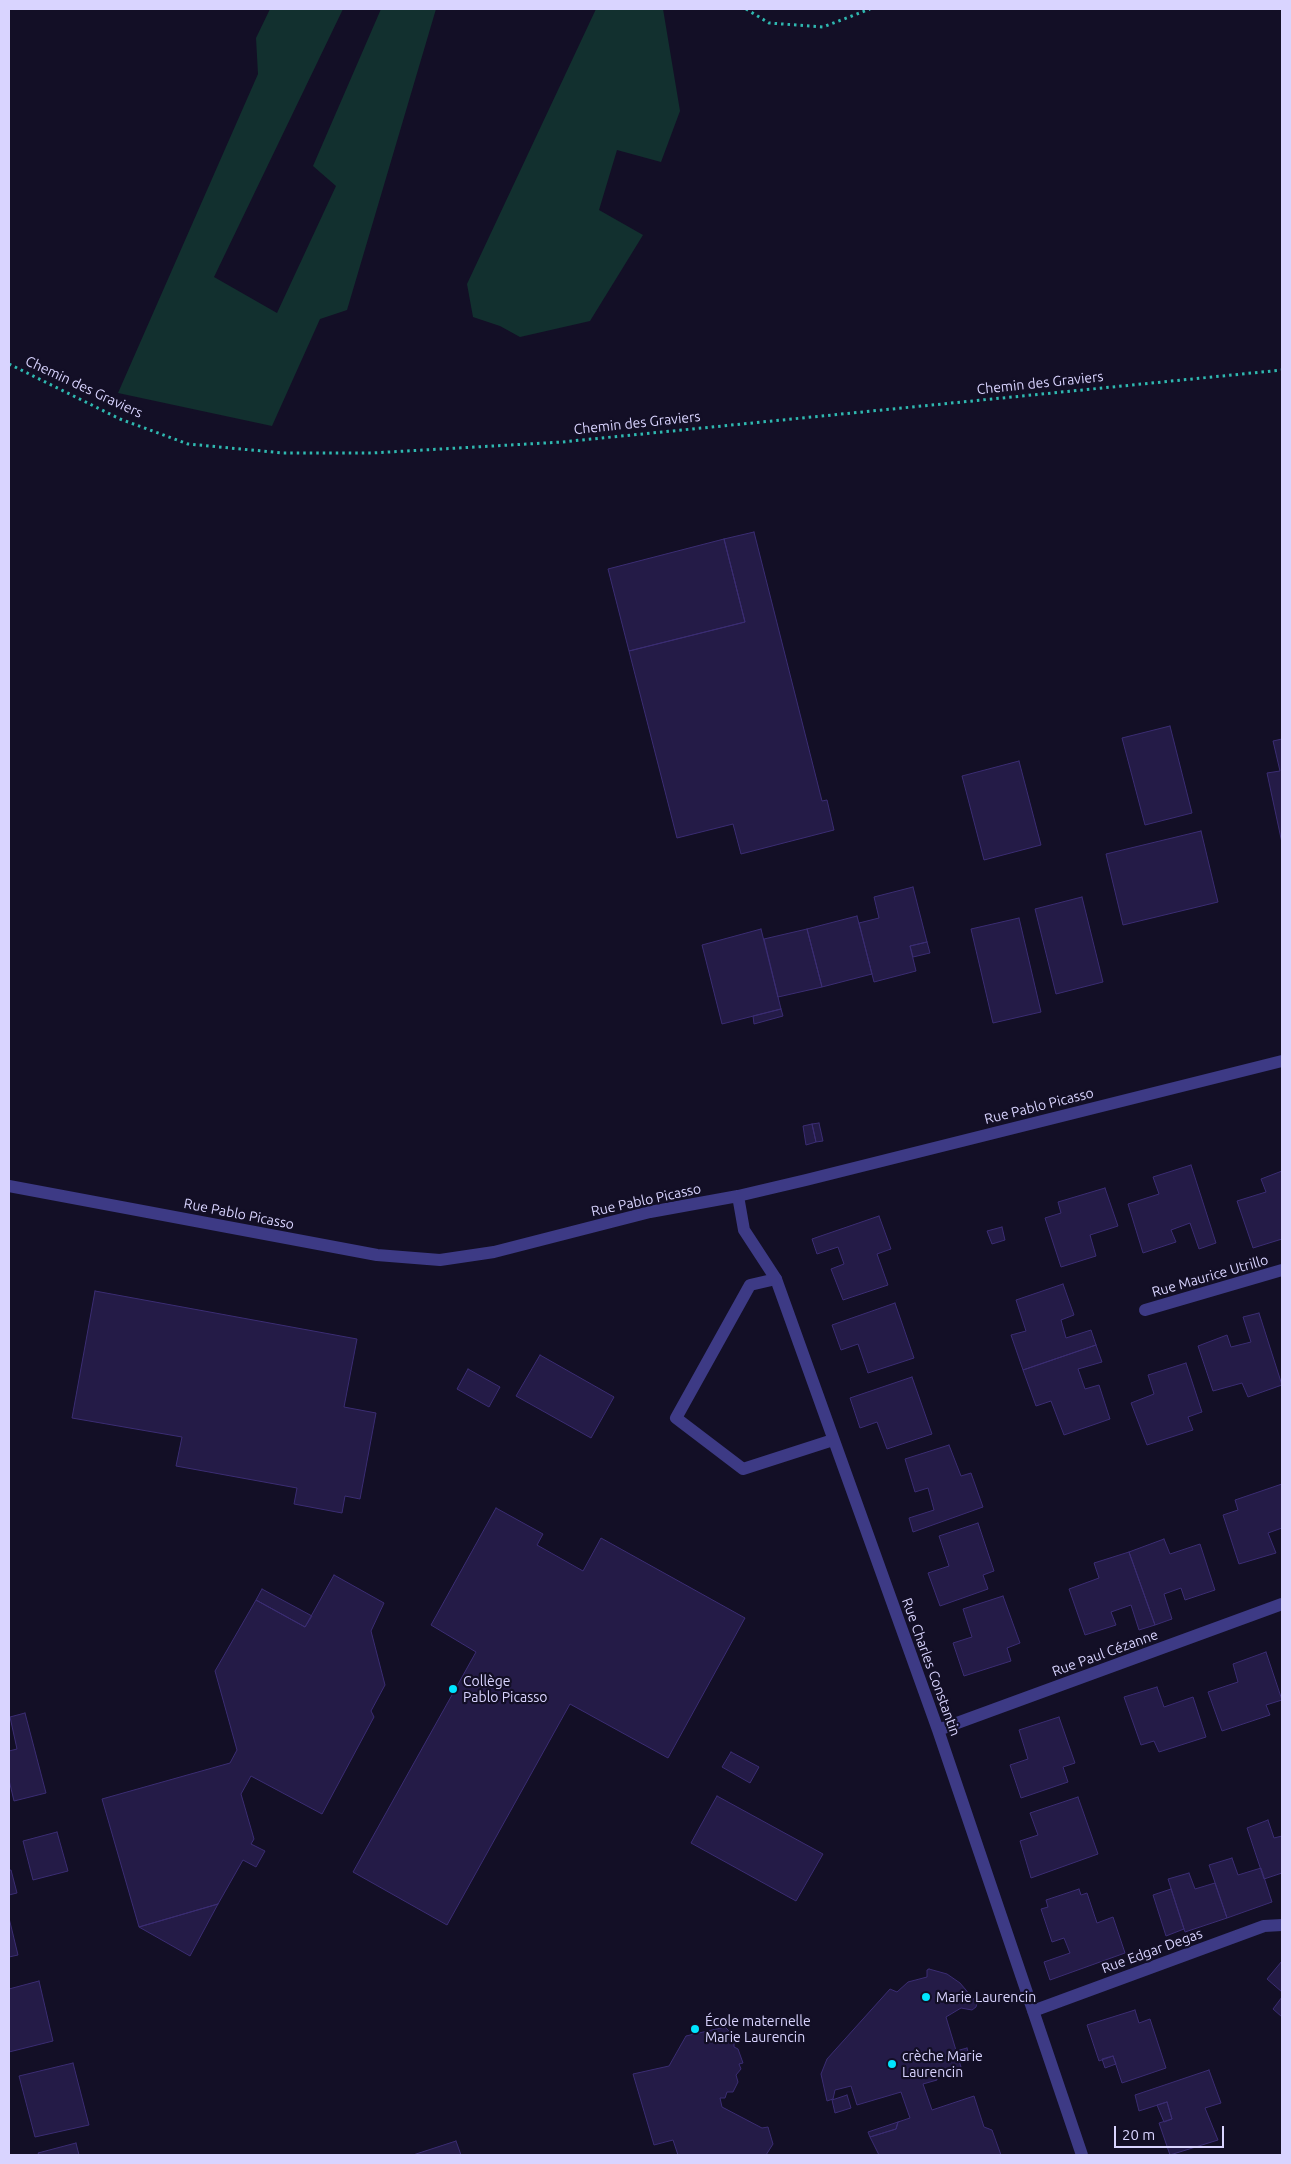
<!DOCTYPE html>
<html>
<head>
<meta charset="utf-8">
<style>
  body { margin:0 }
  #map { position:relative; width:1291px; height:2164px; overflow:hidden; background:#130f26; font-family:Ubuntu,sans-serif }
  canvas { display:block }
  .frame { position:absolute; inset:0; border:10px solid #d9d4ff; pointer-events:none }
  .scale { position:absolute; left:1114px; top:2126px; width:110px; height:22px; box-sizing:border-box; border:2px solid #d9d4ff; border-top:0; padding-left:6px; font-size:15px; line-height:18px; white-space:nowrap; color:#d9d4ff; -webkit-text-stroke:4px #130f26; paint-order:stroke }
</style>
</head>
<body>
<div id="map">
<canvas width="1291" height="2164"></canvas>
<div class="frame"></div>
<div class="scale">20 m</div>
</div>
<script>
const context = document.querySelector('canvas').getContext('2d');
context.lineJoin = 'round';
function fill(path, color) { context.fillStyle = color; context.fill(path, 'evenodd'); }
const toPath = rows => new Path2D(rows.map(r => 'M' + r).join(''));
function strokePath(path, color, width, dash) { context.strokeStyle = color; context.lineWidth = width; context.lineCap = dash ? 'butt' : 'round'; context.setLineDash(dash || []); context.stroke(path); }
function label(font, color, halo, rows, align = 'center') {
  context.font = font + ' Ubuntu,sans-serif'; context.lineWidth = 4.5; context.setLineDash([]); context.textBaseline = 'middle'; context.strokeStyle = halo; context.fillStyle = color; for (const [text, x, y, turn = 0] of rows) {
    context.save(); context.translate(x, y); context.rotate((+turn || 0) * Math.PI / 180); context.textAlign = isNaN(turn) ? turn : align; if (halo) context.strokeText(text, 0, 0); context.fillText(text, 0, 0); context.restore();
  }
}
fill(toPath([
  [270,9,343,9,214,277,277,313,336,186,313,166,381,9,436,9,347,310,320,319,272,426,118,393,258,74,256,38],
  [596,9,663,9,680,111,661,162,617,150,599,210,643,235,590,321,520,337,500,326,473,317,467,284]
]), '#12302f');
const building = toPath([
  [754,532,822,801,827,800,834,830,741,854,733,824,677,838,629,651,745,622,724,539,754,532],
  [724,539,745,622,629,651,608,569,724,539],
  [1170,726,1192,813,1145,825,1122,738,1170,726],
  [1282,739,1282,843,1267,773,1280,771,1273,741,1282,739],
  [1019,761,1041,845,984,860,962,776,1019,761],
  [1201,831,1218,902,1123,925,1106,854,1201,831],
  [913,887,927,942,910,946,916,971,874,982,859,923,879,918,874,897,913,887],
  [1082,897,1103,982,1056,994,1035,909,1082,897],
  [857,916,872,974,822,987,807,929,857,916],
  [1019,918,1041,1012,993,1023,971,929,1019,918],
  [761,929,781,1009,722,1024,702,945,761,929],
  [807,929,822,987,778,997,764,939,807,929],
  [927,942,930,953,913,957,910,946,927,942],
  [781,1009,783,1016,754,1024,753,1016,781,1009],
  [819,1123,823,1141,816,1142,812,1124,819,1123],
  [812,1124,816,1142,806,1145,803,1126,812,1124],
  [1191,1165,1216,1243,1199,1249,1190,1223,1171,1230,1176,1242,1143,1253,1128,1204,1159,1194,1153,1177,1191,1165],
  [1282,1171,1282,1239,1253,1248,1237,1201,1266,1192,1261,1179,1282,1171],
  [1105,1188,1118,1226,1090,1235,1096,1256,1061,1267,1045,1218,1061,1213,1058,1202,1105,1188],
  [879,1216,891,1249,877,1254,888,1285,843,1300,831,1269,844,1264,838,1247,817,1254,812,1239,879,1216],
  [1002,1227,1005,1240,992,1244,987,1231,1002,1227],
  [1063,1284,1074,1315,1061,1320,1066,1338,1091,1330,1096,1345,1023,1370,1011,1335,1026,1331,1016,1300,1063,1284],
  [95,1291,357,1339,344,1407,376,1413,360,1499,345,1496,342,1513,294,1504,297,1488,176,1466,182,1437,72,1418,95,1291],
  [895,1303,914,1358,868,1373,858,1344,841,1350,832,1325,895,1303],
  [1259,1313,1282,1385,1248,1397,1242,1383,1213,1391,1198,1346,1227,1335,1231,1347,1251,1342,1243,1317,1259,1313],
  [1096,1345,1102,1362,1078,1369,1085,1389,1099,1385,1110,1419,1064,1435,1051,1401,1036,1406,1023,1370,1096,1345],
  [540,1355,614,1397,591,1438,516,1396,540,1355],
  [1186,1363,1202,1412,1188,1417,1193,1430,1147,1445,1131,1403,1154,1394,1148,1375,1186,1363],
  [468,1369,500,1387,489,1407,457,1389,468,1369],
  [912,1377,932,1434,887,1449,877,1422,860,1428,850,1398,912,1377],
  [949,1445,961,1476,971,1473,983,1507,913,1532,909,1518,934,1510,928,1488,915,1492,905,1459,949,1445],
  [1282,1484,1282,1528,1268,1533,1276,1553,1239,1564,1223,1515,1238,1510,1235,1500,1282,1484],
  [496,1508,543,1534,537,1545,583,1571,601,1538,745,1618,668,1758,570,1704,447,1925,353,1872,476,1652,431,1625,496,1508],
  [978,1523,994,1571,983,1575,988,1589,940,1606,928,1573,949,1566,939,1536,978,1523],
  [1164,1539,1170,1554,1200,1544,1215,1590,1185,1600,1181,1588,1164,1594,1172,1619,1155,1625,1129,1552,1164,1539],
  [1129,1552,1155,1625,1139,1630,1131,1605,1111,1612,1116,1625,1085,1635,1069,1589,1099,1578,1094,1563,1129,1552],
  [334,1575,384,1603,371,1631,385,1685,371,1711,374,1717,322,1814,251,1776,241,1794,254,1839,251,1844,265,1851,256,1867,243,1860,218,1904,139,1927,102,1799,230,1763,237,1750,215,1671,256,1600,305,1627,334,1575],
  [262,1589,312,1616,305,1627,256,1600,262,1589],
  [1003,1596,1020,1643,1007,1648,1011,1661,964,1676,953,1643,972,1637,963,1609,1003,1596],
  [1266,1652,1282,1700,1266,1705,1270,1715,1222,1731,1208,1692,1238,1682,1233,1664,1266,1652],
  [1157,1687,1164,1707,1193,1697,1206,1737,1159,1752,1154,1741,1141,1745,1124,1697,1157,1687],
  [25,1713,46,1793,14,1801,9,1780,9,1751,17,1749,10,1717,25,1713],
  [1059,1717,1075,1763,1063,1767,1068,1782,1021,1798,1010,1765,1028,1759,1019,1730,1059,1717],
  [731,1752,759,1767,750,1783,722,1767,731,1752],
  [717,1796,823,1854,796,1901,691,1843,717,1796],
  [1078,1797,1098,1854,1031,1878,1020,1841,1038,1835,1030,1813,1078,1797],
  [1268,1820,1274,1838,1282,1836,1282,1873,1264,1879,1247,1828,1268,1820],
  [57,1832,68,1871,33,1880,23,1841,57,1832],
  [1232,1858,1238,1875,1261,1868,1272,1902,1227,1918,1209,1865,1232,1858],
  [9,1870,11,1870,17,1893,9,1895,9,1870],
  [1189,1873,1195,1889,1215,1883,1227,1918,1185,1932,1168,1879,1189,1873],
  [1079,1889,1081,1895,1087,1893,1097,1923,1113,1917,1125,1953,1050,1980,1044,1962,1070,1953,1064,1938,1052,1942,1041,1909,1048,1907,1046,1900,1079,1889],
  [1171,1889,1184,1929,1166,1936,1153,1895,1171,1889],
  [218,1904,190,1956,139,1927,218,1904],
  [9,1918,18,1955,9,1957,9,1918],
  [1282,1961,1282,1992,1267,1979,1282,1961],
  [929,1969,947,1974,960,1983,977,2003,976,2007,972,2010,961,2008,946,2017,961,2067,937,2074,937,2080,923,2084,932,2110,974,2096,984,2127,992,2130,1001,2155,879,2155,870,2137,896,2129,898,2122,910,2118,901,2092,857,2105,851,2086,835,2090,833,2099,827,2101,821,2074,827,2059,890,1989,897,1992,908,1982,927,1977,927,1970,929,1969],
  [39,1981,53,2041,9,2052,9,1989,39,1981],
  [1282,1997,1282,2017,1273,2009,1282,1997],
  [1135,2010,1139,2023,1150,2019,1166,2068,1122,2083,1113,2056,1099,2061,1087,2025,1135,2010],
  [725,2027,734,2036,734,2047,738,2049,743,2063,739,2064,741,2069,736,2075,738,2082,733,2092,727,2092,725,2098,720,2098,722,2107,762,2128,768,2127,773,2144,766,2155,678,2155,673,2140,654,2145,633,2074,669,2066,686,2036,725,2027],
  [967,2048,970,2059,959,2062,956,2051,967,2048],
  [1113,2056,1116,2064,1105,2068,1102,2059,1113,2056],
  [73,2063,89,2125,35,2137,19,2076,73,2063],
  [1209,2070,1221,2103,1205,2108,1218,2140,1170,2155,1159,2123,1172,2119,1167,2102,1139,2111,1135,2095,1209,2070],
  [847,2095,851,2108,835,2113,832,2100,847,2095],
  [1167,2102,1172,2119,1164,2122,1157,2105,1167,2102],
  [898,2122,896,2129,870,2137,868,2132,898,2122],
  [456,2141,461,2155,413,2155,456,2141],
  [76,2143,79,2155,39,2155,38,2153,76,2143]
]);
fill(building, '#241b47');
strokePath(building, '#3b2d73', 1);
strokePath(toPath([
  [746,9,769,23,823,27,870,9],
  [9,364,120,419,188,444,283,453,372,453,562,442,1282,370],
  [840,2154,840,2155]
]), '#2fb8b0', 3, [2.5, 4]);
strokePath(toPath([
  [776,1279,750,1285,676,1418,743,1469,833,1440]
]), '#3d3a85', 12);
strokePath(toPath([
  [9,1186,377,1255,440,1260,494,1252,650,1212,738,1196,806,1180,1282,1061],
  [738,1196,744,1230,776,1279,938,1730,1082,2155],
  [1145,1310,1282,1270],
  [938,1730,1282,1604],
  [1033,2011,1264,1926,1282,1925]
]), '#3d3a85', 12);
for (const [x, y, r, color] of [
  [453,1689,5,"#00e5ff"],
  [926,1997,5,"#00e5ff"],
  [695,2029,5,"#00e5ff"],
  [892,2064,5,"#00e5ff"]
]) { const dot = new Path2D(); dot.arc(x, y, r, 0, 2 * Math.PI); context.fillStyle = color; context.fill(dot); strokePath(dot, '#130f26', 2); }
label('14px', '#d9d4ff', '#130f26', [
  ["Chemin des Graviers",1040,383,-6],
  ["Chemin des Graviers",84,387,25],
  ["Chemin des Graviers",637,423,-6],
  ["Rue Pablo Picasso",1039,1106,-14],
  ["Rue Pablo Picasso",646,1200,-12],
  ["Rue Pablo Picasso",239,1214,11],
  ["Rue Maurice Utrillo",1210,1276,-16],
  ["Rue Paul Cézanne",1105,1653,-20],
  ["Rue Charles Constantin",931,1667,70],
  ["Rue Edgar Degas",1152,1951,-20]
]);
label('14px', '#d9d4ff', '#130f26', [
  ["Collège",463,1681],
  ["Pablo Picasso",463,1697],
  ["Marie Laurencin",936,1997],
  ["École maternelle",705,2021],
  ["Marie Laurencin",705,2037],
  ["crèche Marie",902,2056],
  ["Laurencin",902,2072]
], 'left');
</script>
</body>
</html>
